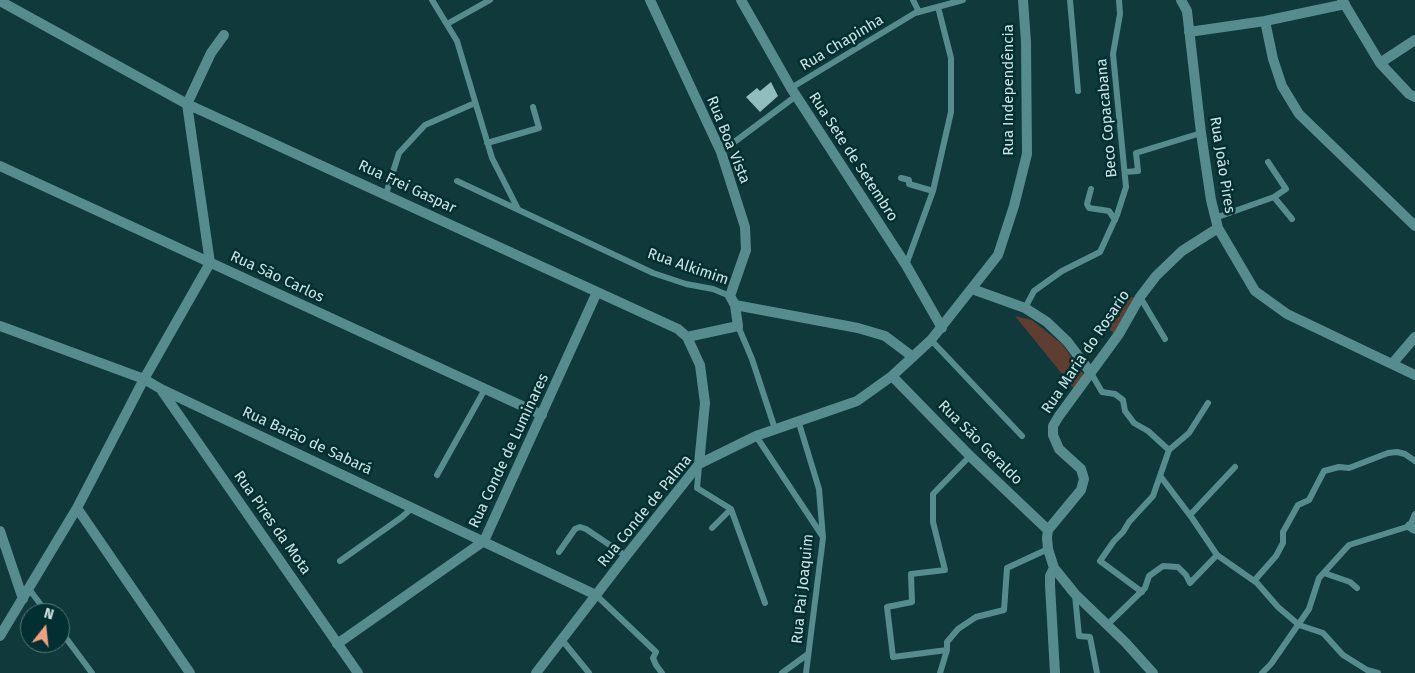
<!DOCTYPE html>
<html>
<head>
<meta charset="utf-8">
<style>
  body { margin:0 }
  #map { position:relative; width:1415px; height:673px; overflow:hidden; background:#0f393b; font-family:"Fira Sans",sans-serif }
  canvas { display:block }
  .north { position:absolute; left:20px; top:603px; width:50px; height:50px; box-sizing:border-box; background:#022f31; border:1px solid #547779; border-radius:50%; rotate:16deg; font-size:14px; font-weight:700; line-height:20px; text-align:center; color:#cfe4e5 }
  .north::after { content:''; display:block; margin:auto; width:18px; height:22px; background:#f3a081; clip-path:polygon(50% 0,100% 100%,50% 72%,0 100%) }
</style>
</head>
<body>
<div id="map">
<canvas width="1415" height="673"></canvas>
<div class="north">N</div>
</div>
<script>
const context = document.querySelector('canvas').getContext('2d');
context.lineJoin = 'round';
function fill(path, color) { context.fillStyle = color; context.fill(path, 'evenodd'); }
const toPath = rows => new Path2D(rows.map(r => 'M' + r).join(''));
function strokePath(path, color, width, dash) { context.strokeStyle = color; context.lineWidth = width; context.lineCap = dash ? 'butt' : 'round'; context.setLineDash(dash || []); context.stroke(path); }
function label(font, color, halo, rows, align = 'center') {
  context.font = font + ' "Fira Sans",sans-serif'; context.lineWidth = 5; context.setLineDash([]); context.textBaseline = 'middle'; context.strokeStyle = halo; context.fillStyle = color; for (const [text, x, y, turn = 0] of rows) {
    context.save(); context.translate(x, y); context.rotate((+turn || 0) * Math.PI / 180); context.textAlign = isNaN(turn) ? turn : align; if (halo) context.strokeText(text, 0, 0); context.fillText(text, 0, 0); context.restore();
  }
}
fill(toPath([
  [1134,297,1115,335,1106,325,1120,316,1116,299],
  [1015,316,1032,320,1063,345,1086,378,1075,390]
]), '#5f3d31');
fill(toPath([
  [771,82,778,96,760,112,746,97,757,88,760,91]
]), '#92bdbf');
strokePath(toPath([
  [432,0,457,41,492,158,518,209],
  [913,0,919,12],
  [1070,0,1078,91],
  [447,24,490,0],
  [791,88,915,13,963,0],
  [487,143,539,128,533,107],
  [721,152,796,96],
  [1125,172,1138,171,1136,153,1201,133],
  [901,178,909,180,909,184,933,191],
  [457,181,653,273,686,284,713,289,730,296],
  [1091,189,1087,204,1089,208,1109,211,1115,220],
  [386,194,399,153,425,125,475,103],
  [1274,197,1292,219],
  [1215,218,1274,197,1286,189,1268,162],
  [906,265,933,191,951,112,951,58,938,7],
  [1140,297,1165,339],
  [1025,308,1034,291,1062,271,1100,252,1117,215,1126,187,1113,54,1120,14,1119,0],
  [738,326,752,359,775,429],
  [931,340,1022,436],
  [1091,373,1102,392,1115,394,1123,400,1125,411,1134,423,1148,431,1169,450],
  [798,420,819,489,823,538,806,673],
  [756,436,823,537],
  [1169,450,1189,433,1208,403],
  [699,466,697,488,731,509,765,603],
  [437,475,485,389],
  [1161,477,1192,518,1217,555,1257,583,1278,607,1299,625,1323,633,1343,655,1367,670,1378,673],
  [1190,515,1235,467],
  [712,528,731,509],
  [559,552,575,529,580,527,586,529,626,556],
  [340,561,402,517,412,508],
  [1324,573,1350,582,1357,588],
  [1254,581,1276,556,1283,543,1283,532,1298,505,1309,500,1324,471,1339,467,1349,468,1388,453,1397,452,1405,454,1415,461],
  [29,589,47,613],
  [1142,592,1100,561,1114,541,1123,532,1129,522,1153,496,1169,450],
  [596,595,656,652,653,658,656,665,662,673],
  [1075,595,1079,636,1090,637,1097,673],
  [1107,625,1145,588,1149,576,1163,566,1178,567,1186,575,1190,583,1217,555],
  [60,630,92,673],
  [562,640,589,673],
  [947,650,893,657,887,607,912,602,911,574,945,570,933,522,933,494,970,456],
  [782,673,808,654],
  [940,673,947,650,947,642,958,629,976,617,1004,610,1007,568,1048,549],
  [1262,673,1271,664,1309,609,1319,578,1349,545,1410,526,1415,514]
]), '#578c8e', 6);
strokePath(toPath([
  [650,0,721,152,745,227,746,250,730,296,735,305,738,326,687,337],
  [741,0,791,88,906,265,942,328],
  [1181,0,1187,11,1201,133,1211,200,1218,228,1255,291,1287,314,1415,375],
  [1342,0,1380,63,1409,94,1415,97],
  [0,1,187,104,678,329,687,337,700,365,705,403,699,464],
  [1265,21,1273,59,1282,86,1299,114,1415,226],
  [1189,32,1265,21,1345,4],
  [1380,63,1415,40],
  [0,166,542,415],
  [972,289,1025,308,1047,322,1067,341,1091,373],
  [735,305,858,328,885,336,913,357],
  [0,326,144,379,161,389,596,595],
  [1392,364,1415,337],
  [892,376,970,456,1048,530],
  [162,391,358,673],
  [77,508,190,673],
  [1410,526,1415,529],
  [0,531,23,599],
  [1054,568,1050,576,1050,585,1055,673],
  [0,636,77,508,144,379,210,263,187,104,211,53,224,35],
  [337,644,484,541,597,292],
  [536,673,626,556,699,464,756,436,857,401,892,376,931,340,998,255,1014,206,1027,154,1026,42,1023,0],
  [1153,673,1125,642,1075,594,1054,568,1048,549,1047,538,1048,530,1081,490,1084,479,1081,469,1059,449,1053,435,1053,426,1059,416,1119,334,1140,297,1156,276,1182,251,1218,228]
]), '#578c8e', 10);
label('15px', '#cfe4e5', '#022f31', [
  ["Rua Chapinha",842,43,-31],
  ["Rua Independência",1009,90,-90],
  ["Beco Copacabana",1107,118,-95],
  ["Rua Boa Vista",728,140,68],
  ["Rua Sete de Setembro",853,157,57],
  ["Rua João Pires",1222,165,81],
  ["Rua Frei Gaspar",407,187,25],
  ["Rua Alkimim",688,267,19],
  ["Rua São Carlos",277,277,25],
  ["Rua Maria do Rosario",1086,352,-56],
  ["Rua Barão de Sabará",307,441,25],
  ["Rua São Geraldo",980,443,45],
  ["Rua Conde de Luminares",509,451,-65],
  ["Rua Conde de Palma",645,511,-51],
  ["Rua Pires da Mota",272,523,55],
  ["Rua Pai Joaquim",803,589,-84]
]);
</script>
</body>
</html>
